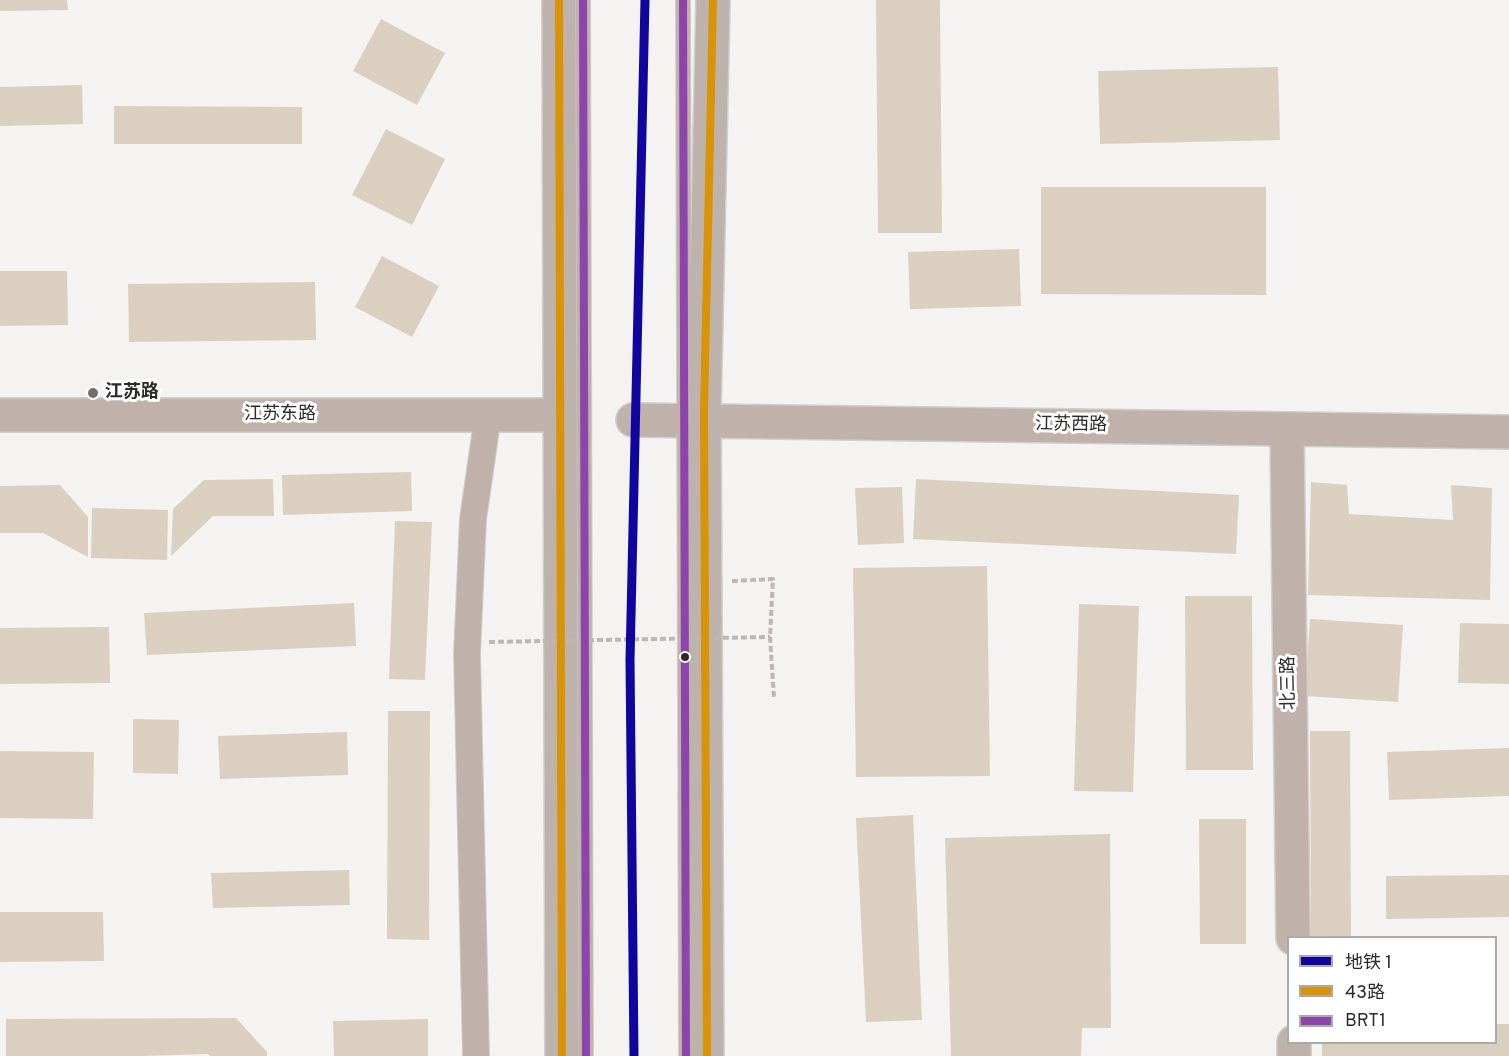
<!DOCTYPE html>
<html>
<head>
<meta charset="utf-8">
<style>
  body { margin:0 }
  #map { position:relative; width:1509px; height:1056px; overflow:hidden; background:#f4f3f1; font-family:Overpass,"Noto Sans SC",sans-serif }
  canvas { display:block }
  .legend { position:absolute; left:1287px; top:936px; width:210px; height:108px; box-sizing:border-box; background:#fff; border:2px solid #aaaaa9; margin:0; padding:8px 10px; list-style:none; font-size:18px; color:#2b2a29 }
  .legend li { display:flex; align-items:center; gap:12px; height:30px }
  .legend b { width:30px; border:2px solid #aaaaa9 }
</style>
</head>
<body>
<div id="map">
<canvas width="1509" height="1056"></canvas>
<ul class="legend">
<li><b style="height:8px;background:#10069f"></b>地铁 1</li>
<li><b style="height:8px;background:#d89306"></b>43路</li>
<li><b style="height:8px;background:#8e44ad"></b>BRT1</li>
</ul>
</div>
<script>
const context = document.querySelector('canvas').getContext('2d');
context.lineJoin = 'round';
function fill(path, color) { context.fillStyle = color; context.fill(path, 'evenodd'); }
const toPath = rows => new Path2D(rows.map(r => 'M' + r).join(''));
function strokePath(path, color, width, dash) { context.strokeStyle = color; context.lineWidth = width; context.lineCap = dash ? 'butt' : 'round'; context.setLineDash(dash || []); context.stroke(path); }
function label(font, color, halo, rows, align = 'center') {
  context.font = font + ' Overpass,"Noto Sans SC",sans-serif'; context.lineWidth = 6; context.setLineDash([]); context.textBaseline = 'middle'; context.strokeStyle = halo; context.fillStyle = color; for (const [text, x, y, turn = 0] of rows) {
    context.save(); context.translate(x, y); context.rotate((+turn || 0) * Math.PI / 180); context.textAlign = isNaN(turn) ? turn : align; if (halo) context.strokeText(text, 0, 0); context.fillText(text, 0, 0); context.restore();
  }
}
fill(toPath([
  [0,0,67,0,68,10,0,11],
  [876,0,940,0,942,233,878,233],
  [381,19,445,53,417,105,353,71],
  [1278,67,1280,140,1100,144,1098,71],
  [82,85,83,124,0,126,0,87],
  [114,106,302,107,302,144,114,144],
  [386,129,445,159,412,225,352,195],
  [1041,187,1266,187,1266,295,1041,294],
  [1019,249,1021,306,910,309,908,252],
  [382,256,439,286,412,337,355,307],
  [0,271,67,271,68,325,0,326],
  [315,282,316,340,129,342,128,284],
  [411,472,412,511,283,515,282,475],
  [273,479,274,516,213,516,171,556,173,509,204,480],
  [916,479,1239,495,1236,554,913,539],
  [1311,482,1347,485,1349,514,1453,520,1451,485,1492,488,1490,600,1308,595],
  [60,485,88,517,88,557,43,533,0,533,0,486],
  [902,487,904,543,858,545,855,488],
  [92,508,168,510,167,560,91,558],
  [395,521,432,522,425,680,389,679],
  [987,566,990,776,856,777,853,568],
  [1185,596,1252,596,1253,770,1186,770],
  [354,603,356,646,147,655,144,613],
  [1079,604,1139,606,1133,792,1074,791],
  [1310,619,1403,625,1398,702,1305,696],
  [1460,623,1509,624,1509,684,1458,683],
  [109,627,110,683,0,684,0,628],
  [388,711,430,711,429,940,387,939],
  [133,719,179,720,178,774,133,773],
  [1310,731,1350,731,1351,938,1311,938],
  [347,732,348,775,220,779,218,736],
  [1509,748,1509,796,1389,800,1387,752],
  [0,751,94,752,93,819,0,818],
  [913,815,922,1020,866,1022,856,818],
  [1199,819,1246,819,1246,944,1200,944],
  [1110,834,1111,1028,1082,1028,1081,1056,951,1056,945,838],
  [349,870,350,905,213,908,211,873],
  [1509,875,1509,917,1386,919,1386,876],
  [0,912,103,912,104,961,0,962],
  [236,1018,267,1052,267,1056,210,1056,208,1054,141,1056,6,1056,6,1019],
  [428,1019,428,1056,334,1056,333,1021],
  [1496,1024,1509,1024,1509,1056,1322,1056,1322,1042,1496,1042]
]), '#dbcfbf');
const service = toPath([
  [583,0,586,1056],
  [683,0,686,1056]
]);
const minor = toPath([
  [476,1056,467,654,473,519,488,415]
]);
const tertiary = toPath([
  [0,415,560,415],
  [633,420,1509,432],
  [1287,429,1293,938],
  [1294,1042,1294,1056]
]);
const primary = toPath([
  [559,0,562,1056],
  [707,1056,704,411,713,0]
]);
strokePath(service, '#cfcfce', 16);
strokePath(minor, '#cfcfce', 28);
strokePath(tertiary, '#cfcfce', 36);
strokePath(primary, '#cfcfce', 36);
strokePath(toPath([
  [732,581,773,579,770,637,774,698]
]), '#bfb6b1', 4, [6, 3]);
strokePath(service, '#c0b1aa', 14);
strokePath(minor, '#c0b1aa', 26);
strokePath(tertiary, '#c0b1aa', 33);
strokePath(primary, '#beb2ac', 33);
strokePath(toPath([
  [489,642,770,637]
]), '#bfb6b1', 4, [6, 3]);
strokePath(toPath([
  [559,0,562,1056],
  [707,1056,704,411,713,0]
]), '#d89306', 8);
strokePath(toPath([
  [583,0,586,1056],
  [683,0,686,1056]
]), '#8e44ad', 8);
strokePath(toPath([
  [634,1056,630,660,645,0]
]), '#10069f', 9);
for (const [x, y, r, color] of [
  [93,393,6,"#71706f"],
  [685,657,5,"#2b2a29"]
]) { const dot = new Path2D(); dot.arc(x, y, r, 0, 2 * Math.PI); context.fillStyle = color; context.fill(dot); strokePath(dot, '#fff', 2); }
label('bold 18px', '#2b2a29', '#fff', [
  ["江苏路",105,393]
], 'left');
label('18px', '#2b2a29', '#fff', [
  ["江苏东路",280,415],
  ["江苏西路",1071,426,1],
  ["北三路",1290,683,-91]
]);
</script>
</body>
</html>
